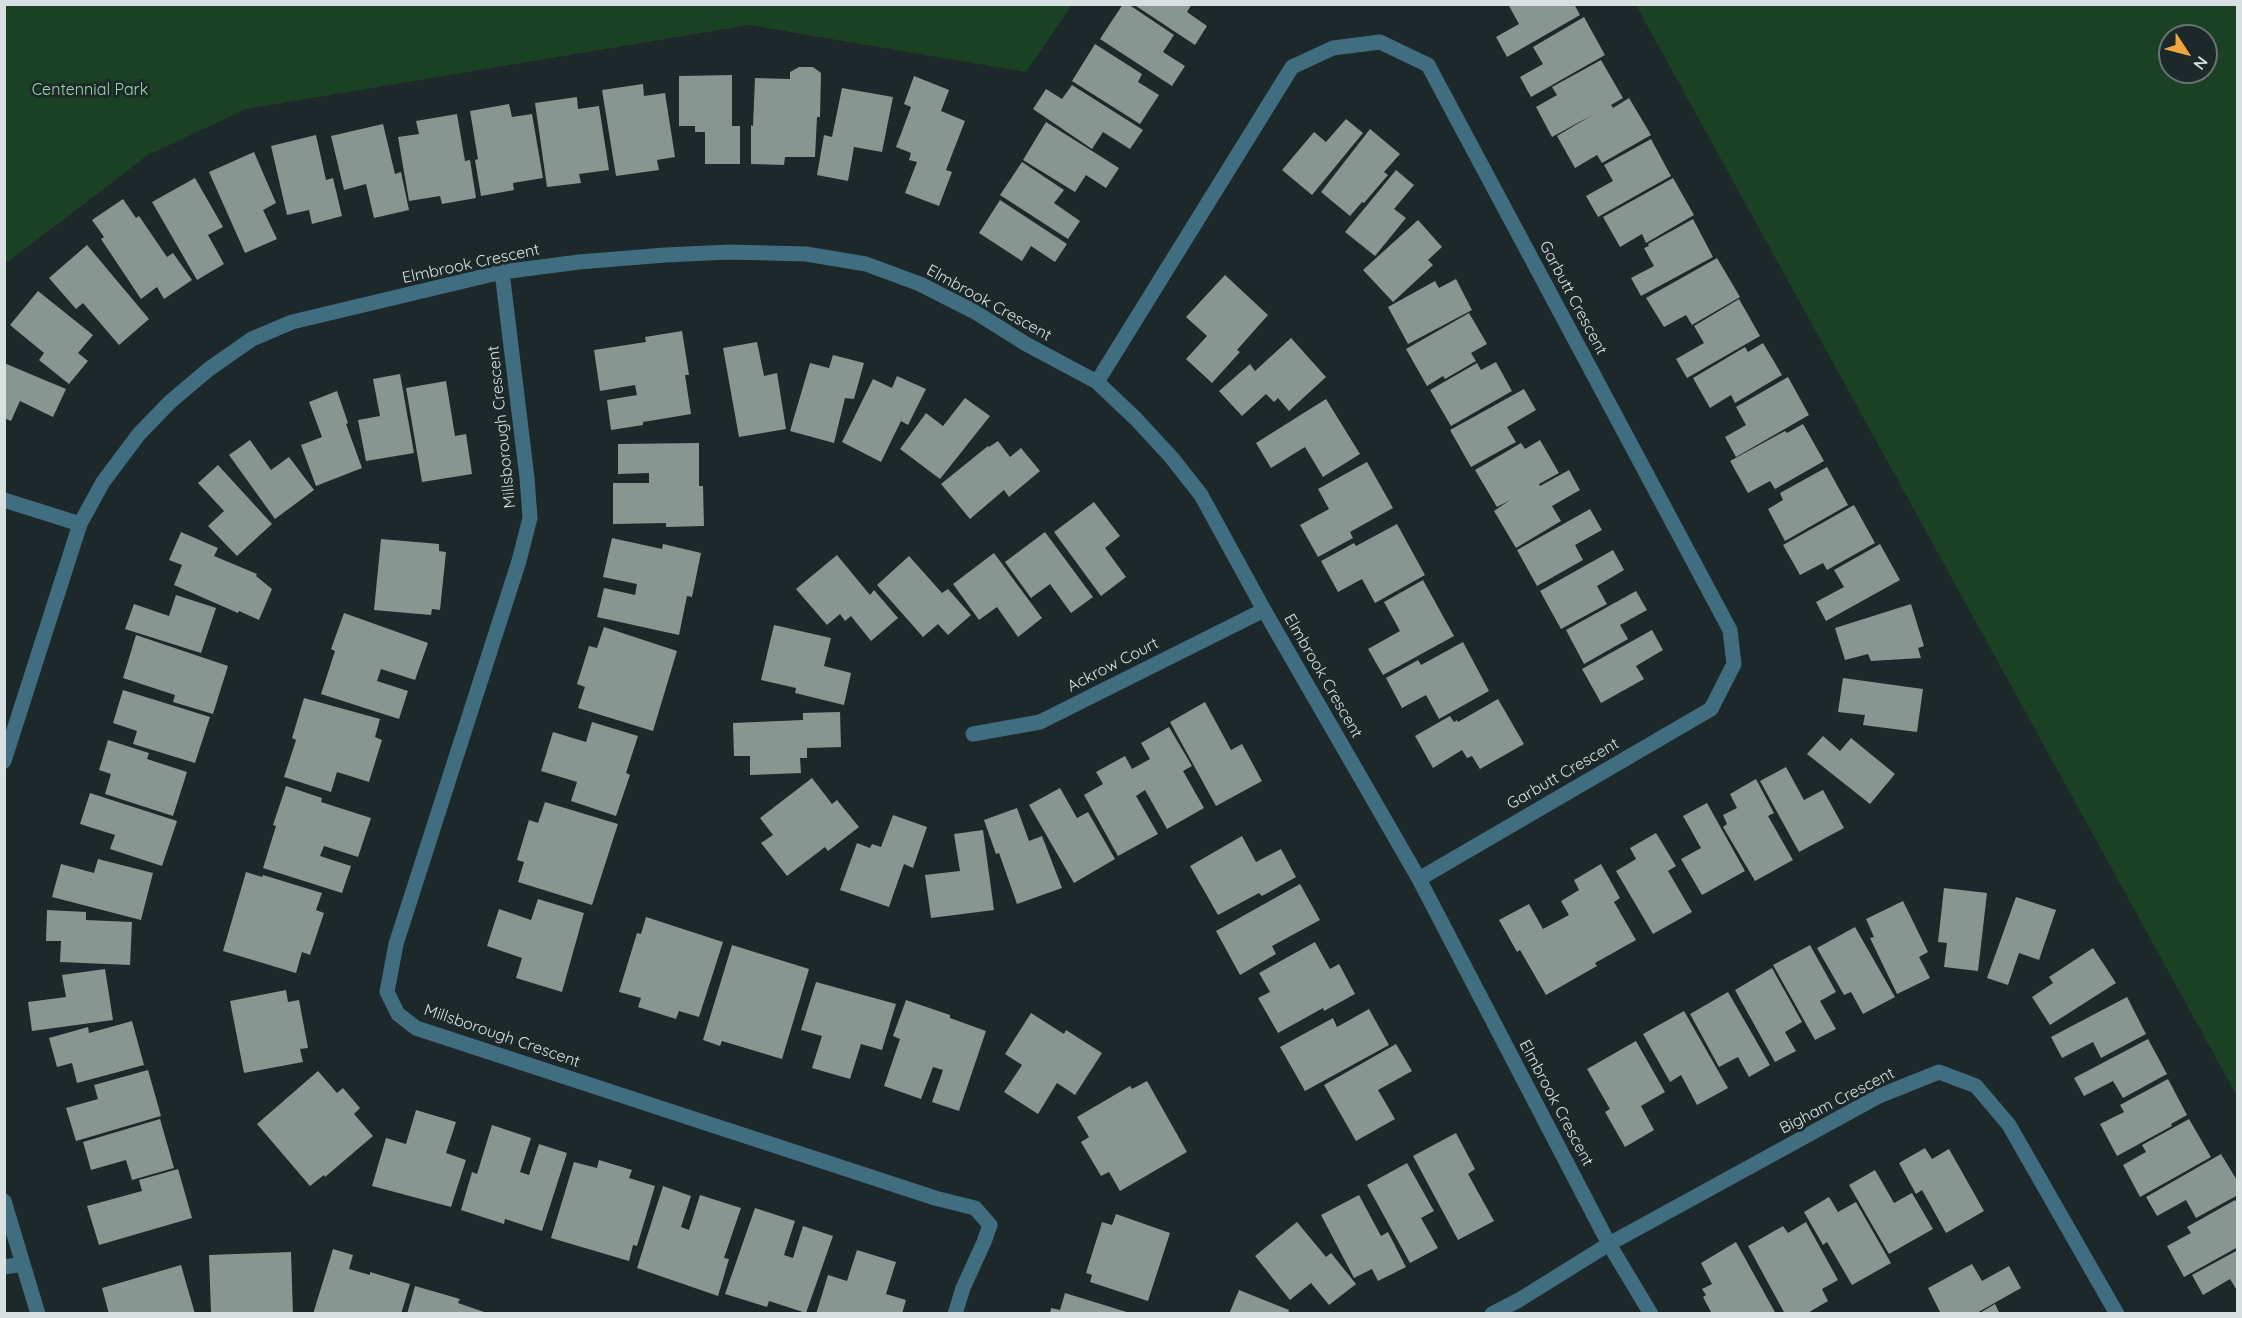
<!DOCTYPE html>
<html>
<head>
<meta charset="utf-8">
<style>
  body { margin:0 }
  #map { position:relative; width:2242px; height:1318px; overflow:hidden; background:#1c2829; font-family:Quicksand,sans-serif }
  canvas { display:block }
  .frame { position:absolute; inset:0; border:6px solid #d8e0e1; pointer-events:none }
  .north { position:absolute; left:2158px; top:24px; width:60px; height:60px; box-sizing:border-box; background:#1c2829; border:2px solid #677273; border-radius:50%; rotate:126deg; font-size:16px; font-weight:700; line-height:24px; text-align:center; color:#d8e0e1 }
  .north::after { content:''; display:block; margin:auto; width:21px; height:27px; background:#efa73d; clip-path:polygon(50% 0,100% 100%,50% 72%,0 100%) }
</style>
</head>
<body>
<div id="map">
<canvas width="2242" height="1318"></canvas>
<div class="frame"></div>
<div class="north">N</div>
</div>
<script>
const context = document.querySelector('canvas').getContext('2d');
context.lineJoin = 'round';
function fill(path, color) { context.fillStyle = color; context.fill(path, 'evenodd'); }
const toPath = rows => new Path2D(rows.map(r => 'M' + r).join(''));
function strokePath(path, color, width, dash) { context.strokeStyle = color; context.lineWidth = width; context.lineCap = dash ? 'butt' : 'round'; context.setLineDash(dash || []); context.stroke(path); }
function label(font, color, halo, rows, align = 'center') {
  context.font = font + ' Quicksand,sans-serif'; context.lineWidth = 6; context.setLineDash([]); context.textBaseline = 'middle'; context.strokeStyle = halo; context.fillStyle = color; for (const [text, x, y, turn = 0] of rows) {
    context.save(); context.translate(x, y); context.rotate((+turn || 0) * Math.PI / 180); context.textAlign = isNaN(turn) ? turn : align; if (halo) context.strokeText(text, 0, 0); context.fillText(text, 0, 0); context.restore();
  }
}
fill(toPath([
  [5,4,1072,4,1072,5,1026,72,749,25,246,109,148,155,5,264],
  [1636,5,2237,5,2237,1096],
  [2170,36,2206,36,2206,72,2170,72]
]), '#1b4124');
fill(toPath([
  [1123,4,1128,4,1174,35,1163,52,1185,66,1172,86,1100,39],
  [1133,4,1192,4,1187,12,1207,26,1195,45],
  [1512,4,1574,4,1580,15,1507,57,1496,37,1519,24,1509,6],
  [1584,17,1605,55,1531,97,1520,77,1543,64,1533,47],
  [1095,44,1142,74,1138,82,1159,95,1140,124,1072,81],
  [1601,60,1623,98,1611,105,1613,108,1629,98,1651,135,1602,163,1597,155,1575,168,1557,136,1594,114,1552,137,1536,107,1557,95,1552,87],
  [799,67,813,67,821,73,820,117,817,117,815,157,785,157,784,165,751,164,751,125,753,126,755,78,790,79,790,72],
  [732,75,732,126,740,126,740,164,705,164,705,132,695,132,695,126,679,126,679,76],
  [914,76,949,90,941,111,965,121,946,170,952,172,939,206,905,193,917,162,909,160,911,153,896,147,911,107,904,104],
  [643,84,644,96,665,93,675,157,657,160,659,170,616,176,602,90],
  [1072,85,1143,130,1130,149,1103,132,1092,149,1033,109,1046,89,1062,99],
  [842,88,893,97,882,152,854,147,848,181,817,175,824,135,832,137],
  [577,97,578,109,599,106,609,170,579,174,581,183,547,187,535,103],
  [509,104,512,117,532,114,543,178,513,183,514,190,481,196,475,160,478,159,470,111],
  [457,114,465,161,470,160,476,198,442,204,440,196,409,201,398,137,419,134,416,121],
  [1346,119,1363,133,1312,195,1282,170,1314,132,1326,142],
  [1046,122,1119,168,1106,188,1086,175,1075,192,1023,160],
  [383,124,395,174,401,172,409,210,374,218,366,184,344,190,331,136],
  [1370,129,1400,154,1384,172,1388,175,1364,203,1362,202,1350,216,1321,192],
  [316,135,326,180,333,178,342,216,312,224,309,210,287,215,271,146],
  [1651,139,1671,176,1598,217,1586,196,1613,181,1604,165],
  [254,152,276,203,263,210,277,239,245,253,209,172],
  [1022,162,1064,190,1054,203,1080,221,1068,239,1000,195],
  [1396,170,1414,185,1394,209,1406,218,1375,256,1345,232],
  [195,178,223,227,208,235,224,264,197,280,152,202],
  [1673,178,1694,215,1646,243,1642,234,1620,247,1603,217],
  [123,199,136,218,139,216,167,257,173,253,192,280,164,299,157,287,141,299,101,239,104,237,92,220],
  [1000,200,1067,244,1055,262,1031,246,1022,261,979,233],
  [1693,219,1713,257,1641,296,1631,278,1654,266,1644,248,1649,246,1648,244],
  [1418,220,1442,247,1428,260,1433,265,1393,302,1363,270],
  [87,245,149,319,119,345,83,303,76,309,49,278],
  [1717,258,1740,297,1692,325,1686,315,1664,327,1646,298],
  [1225,275,1268,315,1237,350,1240,352,1212,383,1186,359,1207,336,1186,317],
  [1456,279,1472,310,1408,344,1388,307,1435,281,1439,288],
  [38,291,93,335,78,353,88,361,69,384,39,360,44,353,10,325],
  [1739,299,1760,336,1687,378,1676,359,1704,343,1694,326],
  [1469,313,1487,344,1471,353,1476,361,1445,379,1443,376,1427,386,1406,349],
  [682,331,689,375,685,375,691,414,643,422,643,425,611,430,607,400,637,395,635,385,600,391,594,350,646,342,645,337],
  [1291,338,1326,377,1289,411,1278,398,1274,402,1266,394,1242,416,1219,391,1250,364,1255,371],
  [757,342,764,376,777,373,786,429,739,437,723,348],
  [1763,343,1782,375,1735,403,1731,395,1710,408,1693,378,1745,347,1748,352],
  [833,355,864,363,854,399,845,398,834,443,790,431,810,363,829,368],
  [1496,362,1512,391,1451,426,1430,390,1477,363,1481,370],
  [4,363,66,389,53,417,20,401,11,421,4,418],
  [400,374,414,453,366,461,358,420,380,416,373,379],
  [897,376,926,389,908,425,901,421,881,462,842,442,873,379,892,388],
  [1788,377,1809,415,1736,457,1725,437,1746,425,1736,407],
  [446,381,455,436,466,434,472,474,422,482,406,388],
  [1524,389,1536,410,1507,427,1516,442,1471,467,1450,430],
  [337,391,348,423,346,424,362,468,316,486,301,445,322,437,309,402],
  [965,398,990,416,940,479,900,449,926,413,943,426],
  [1326,399,1360,454,1323,477,1305,447,1271,468,1256,443],
  [1803,424,1824,461,1775,489,1770,481,1748,493,1730,461,1785,431,1787,433],
  [250,440,271,470,289,457,314,490,275,519,229,455],
  [1540,440,1559,473,1539,484,1540,486,1569,470,1580,490,1552,506,1561,521,1516,548,1494,511,1510,500,1497,507,1475,470,1521,443,1525,449],
  [998,441,1010,457,1021,448,1040,471,1009,497,1004,490,970,519,941,484,988,446,989,447],
  [699,443,699,486,703,486,704,526,666,527,666,523,613,524,613,483,649,483,649,473,618,474,618,444],
  [1367,462,1393,508,1350,532,1353,538,1318,557,1300,525,1329,509,1318,489],
  [218,465,272,524,237,556,208,526,224,511,198,483],
  [1827,467,1848,505,1785,541,1768,509,1783,500,1780,493],
  [1094,502,1120,536,1105,548,1126,577,1101,596,1054,532],
  [1854,505,1875,543,1827,570,1823,563,1800,575,1783,545],
  [1590,509,1602,530,1575,545,1583,560,1537,586,1517,550],
  [1397,524,1425,575,1375,603,1362,579,1338,592,1321,561,1354,543,1356,546],
  [181,532,218,548,214,556,257,574,256,576,272,589,259,620,239,611,238,613,174,585,182,565,169,560],
  [1045,532,1093,597,1071,613,1050,584,1031,598,1005,562],
  [612,538,662,549,663,544,701,553,692,597,687,596,679,635,597,617,604,588,635,595,637,584,603,577],
  [381,539,439,544,439,551,446,552,440,610,432,609,431,615,374,610],
  [1880,544,1900,580,1826,621,1816,602,1844,587,1834,570],
  [1613,550,1624,570,1597,586,1607,604,1561,629,1540,591],
  [994,553,1042,618,1018,637,997,607,979,620,953,584],
  [837,555,870,595,874,590,898,618,871,641,851,616,845,621,840,614,827,625,796,589],
  [909,556,942,593,948,589,971,615,948,635,938,624,923,637,877,585],
  [1423,580,1454,636,1383,675,1368,649,1400,631,1384,602],
  [1636,591,1647,610,1620,625,1628,639,1584,664,1566,630],
  [176,595,216,608,201,653,125,629,134,604,169,616],
  [1911,604,1924,646,1918,648,1921,658,1871,661,1868,654,1845,660,1835,628],
  [344,613,428,643,415,680,381,669,377,681,408,691,399,719,321,694,335,651,331,649],
  [774,625,831,638,824,666,851,673,844,705,795,693,796,688,761,680],
  [604,627,677,651,653,731,578,708,585,687,577,684,589,646,597,648],
  [1652,630,1663,650,1636,666,1644,679,1601,703,1582,669],
  [136,635,228,666,213,714,173,702,175,695,123,678],
  [1463,642,1489,691,1439,719,1426,695,1402,708,1386,678,1418,660,1421,665],
  [1843,678,1923,689,1917,732,1863,725,1865,715,1838,712],
  [123,690,210,717,195,763,133,744,137,731,113,723],
  [304,698,380,719,375,737,382,740,369,782,337,772,331,792,284,777,296,740,292,738],
  [1498,699,1524,744,1480,769,1472,756,1467,758,1462,750,1433,768,1415,736,1450,716,1454,722,1457,720,1458,722],
  [1205,702,1231,750,1242,744,1262,781,1216,806,1170,722],
  [840,712,841,747,807,748,807,758,800,758,801,773,750,775,750,756,734,756,733,723,803,720,803,713],
  [592,722,638,736,626,773,630,775,616,816,571,801,577,782,541,771,553,732,586,742],
  [1169,727,1192,766,1183,771,1204,808,1167,829,1145,790,1136,796,1158,834,1118,856,1084,795,1103,784,1096,772,1125,756,1132,769,1150,759,1141,743],
  [1823,736,1840,751,1851,738,1895,774,1870,804,1807,754],
  [108,740,149,753,147,759,187,772,173,816,105,794,111,774,99,770],
  [1786,767,1804,800,1823,790,1844,828,1799,852,1760,781],
  [812,778,832,804,837,800,859,827,828,851,825,847,787,876,761,843,773,835,760,818],
  [1756,779,1774,813,1768,816,1793,860,1755,881,1723,827,1727,824,1723,815,1737,808,1730,794],
  [286,786,322,798,321,802,371,818,358,857,324,846,320,856,351,866,342,893,263,868,276,826,273,825],
  [1060,788,1077,818,1088,812,1115,859,1074,883,1029,805],
  [90,793,177,821,162,866,110,849,115,835,80,824],
  [545,802,618,824,592,905,518,882,524,862,517,860,529,820,538,823],
  [1707,803,1745,871,1702,895,1681,859,1701,848,1683,816],
  [1017,808,1029,841,1042,836,1062,888,1017,904,999,853,996,854,984,820],
  [893,815,927,827,913,868,904,864,889,907,840,890,857,843,870,848,872,844,881,847],
  [983,830,994,910,931,918,925,875,960,871,954,834],
  [1656,833,1676,866,1668,871,1692,912,1653,934,1616,871,1636,859,1630,848],
  [1242,836,1256,862,1281,849,1296,877,1262,896,1259,893,1218,915,1190,866],
  [98,859,153,873,141,920,52,897,61,864,94,873],
  [1601,864,1620,898,1614,902,1636,940,1595,963,1597,966,1546,995,1520,950,1517,952,1499,920,1529,904,1543,929,1569,915,1561,901,1579,890,1574,880],
  [246,872,262,877,263,875,322,893,316,910,324,913,310,955,302,952,296,973,223,951],
  [1300,884,1320,920,1272,946,1276,954,1240,975,1216,931],
  [1944,888,1987,893,1978,971,1944,967,1947,943,1938,942],
  [2016,897,2056,910,2039,960,2019,953,2008,985,1987,978],
  [538,899,584,913,562,992,516,978,522,958,487,946,499,909,531,920],
  [1903,901,1928,952,1919,957,1930,978,1897,994,1870,938,1874,937,1866,919],
  [47,910,86,912,86,920,132,922,130,965,60,962,61,941,46,941],
  [646,917,723,942,699,1017,679,1011,676,1019,638,1007,641,998,619,992,637,933,641,934],
  [1855,927,1895,997,1863,1014,1851,992,1844,995,1817,948],
  [1315,942,1330,969,1339,964,1355,994,1324,1011,1323,1008,1278,1033,1258,998,1270,992,1259,973],
  [732,945,809,969,782,1059,722,1041,720,1046,703,1040],
  [1810,945,1836,992,1820,1001,1836,1029,1815,1040,1773,965],
  [2093,948,2116,983,2050,1025,2032,997,2053,983,2049,977],
  [1772,968,1802,1022,1785,1032,1796,1051,1775,1062,1735,990],
  [105,969,113,1020,32,1031,28,1002,66,997,62,975],
  [816,982,896,1004,882,1050,861,1044,850,1079,812,1068,822,1036,801,1030],
  [286,990,288,1002,299,1000,308,1048,300,1049,303,1062,244,1073,230,1001],
  [1728,992,1770,1065,1749,1077,1738,1057,1719,1067,1690,1014],
  [2127,997,2146,1034,2101,1058,2093,1042,2062,1058,2051,1037],
  [906,1000,950,1015,950,1018,986,1031,959,1111,932,1102,943,1070,933,1067,921,1099,884,1086,900,1039,893,1036],
  [1369,1009,1389,1045,1305,1091,1280,1047,1333,1018,1337,1027],
  [1684,1011,1728,1088,1697,1105,1681,1075,1670,1082,1643,1034],
  [1031,1013,1064,1034,1066,1030,1102,1053,1075,1095,1057,1083,1038,1114,1004,1092,1022,1065,1005,1054],
  [132,1021,144,1065,77,1083,72,1063,57,1067,49,1038,88,1027,89,1033],
  [2148,1039,2167,1074,2123,1098,2113,1081,2084,1096,2074,1078],
  [1636,1041,1665,1092,1641,1106,1654,1130,1625,1147,1605,1112,1610,1109,1587,1069],
  [1396,1044,1412,1071,1378,1090,1395,1119,1356,1141,1324,1085],
  [148,1070,161,1116,76,1141,66,1108,98,1099,94,1085],
  [318,1071,337,1093,343,1088,360,1108,354,1114,373,1136,325,1177,324,1175,310,1186,257,1124],
  [2168,1079,2187,1115,2171,1124,2172,1126,2117,1156,2100,1124,2124,1112,2120,1105],
  [1147,1081,1187,1152,1120,1191,1109,1172,1101,1176,1081,1142,1089,1137,1077,1117,1130,1086,1132,1089],
  [416,1110,456,1122,446,1153,466,1160,451,1207,372,1186,386,1138,406,1144],
  [160,1119,174,1168,132,1180,126,1160,91,1170,83,1142],
  [2189,1119,2211,1157,2140,1197,2123,1165,2146,1152,2142,1145],
  [492,1125,531,1138,520,1172,529,1175,539,1144,567,1153,542,1231,505,1219,504,1224,461,1210,472,1172,477,1174],
  [1456,1133,1475,1169,1468,1174,1494,1221,1458,1240,1413,1156],
  [1925,1148,1932,1159,1949,1149,1984,1211,1946,1233,1922,1190,1916,1194,1899,1163],
  [2221,1154,2238,1182,2238,1195,2196,1218,2186,1200,2157,1216,2146,1197],
  [599,1160,632,1170,629,1178,655,1186,637,1246,633,1245,629,1261,551,1238,574,1162,597,1168],
  [1407,1163,1434,1211,1421,1218,1438,1248,1410,1263,1367,1185],
  [178,1169,192,1218,99,1245,87,1206,142,1191,139,1180],
  [1875,1170,1894,1203,1912,1193,1933,1229,1889,1254,1849,1185],
  [663,1186,691,1196,681,1227,689,1230,700,1195,741,1208,724,1258,729,1259,718,1296,637,1268],
  [1359,1195,1381,1236,1388,1232,1406,1267,1378,1281,1372,1269,1354,1278,1321,1215],
  [1829,1197,1838,1212,1856,1202,1891,1263,1852,1285,1827,1242,1823,1245,1804,1212],
  [2235,1200,2238,1205,2238,1247,2184,1277,2167,1246,2191,1233,2187,1227],
  [755,1208,795,1221,784,1255,793,1258,803,1226,833,1236,806,1313,769,1301,767,1307,725,1294],
  [1116,1214,1170,1233,1148,1301,1090,1282,1092,1275,1086,1273,1102,1222,1112,1225],
  [1297,1222,1326,1257,1331,1253,1356,1284,1329,1305,1311,1283,1290,1300,1255,1256],
  [1806,1222,1838,1280,1822,1289,1828,1301,1806,1314,1785,1314,1748,1246,1783,1226,1788,1233],
  [1736,1242,1776,1314,1712,1314,1703,1297,1706,1295,1702,1289,1712,1284,1701,1263],
  [333,1249,353,1255,349,1269,370,1275,370,1272,410,1284,401,1314,313,1314],
  [857,1250,896,1262,886,1294,906,1300,902,1314,816,1314,828,1275,847,1281],
  [2238,1250,2238,1292,2230,1279,2203,1295,2192,1275],
  [291,1252,293,1314,211,1314,209,1255],
  [1972,1264,1982,1281,2009,1266,2021,1288,1975,1314,1941,1314,1928,1288],
  [181,1265,195,1314,109,1314,102,1288],
  [415,1286,460,1299,458,1303,490,1314,407,1314],
  [1239,1290,1289,1310,1288,1314,1229,1314],
  [1065,1293,1130,1313,1130,1314,1050,1314,1051,1308,1060,1310],
  [1995,1304,2000,1314,1978,1314]
]), '#889691');
strokePath(toPath([
  [502,272,527,478,530,518,519,561,396,944,387,992,398,1014,416,1028,935,1198,975,1208,990,1225,984,1242,963,1288,955,1314],
  [1097,382,1292,67,1333,48,1380,42,1428,65,1730,630,1734,664,1711,709,1419,879],
  [4,500,80,524],
  [973,734,1040,722,1264,610],
  [4,761,80,524,103,482,139,434,170,402,209,369,252,339,292,322,502,272,579,262,665,255,730,252,806,254,866,264,920,284,975,312,1026,344,1097,382,1136,419,1172,458,1201,495,1264,610,1419,879,1609,1244,1651,1314],
  [4,1201,38,1314],
  [4,1267,23,1264],
  [1492,1314,1519,1300,1609,1244,1879,1096,1939,1072,1976,1086,2009,1125,2117,1314]
]), '#406d80', 15);
label('16px', '#9bdca7', '#1c2829', [
  ["Centennial Park",90,90]
]);
label('16px', '#d8e0e1', '#1c2829', [
  ["Elmbrook Crescent",471,264,-12],
  ["Garbutt Crescent",1573,298,62],
  ["Elmbrook Crescent",989,303,29],
  ["Millsborough Crescent",502,427,-96],
  ["Ackrow Court",1113,665,-27],
  ["Elmbrook Crescent",1323,676,60],
  ["Garbutt Crescent",1563,774,-30],
  ["Millsborough Crescent",502,1036,19],
  ["Bigham Crescent",1837,1101,-27],
  ["Elmbrook Crescent",1556,1103,62]
]);
</script>
</body>
</html>
